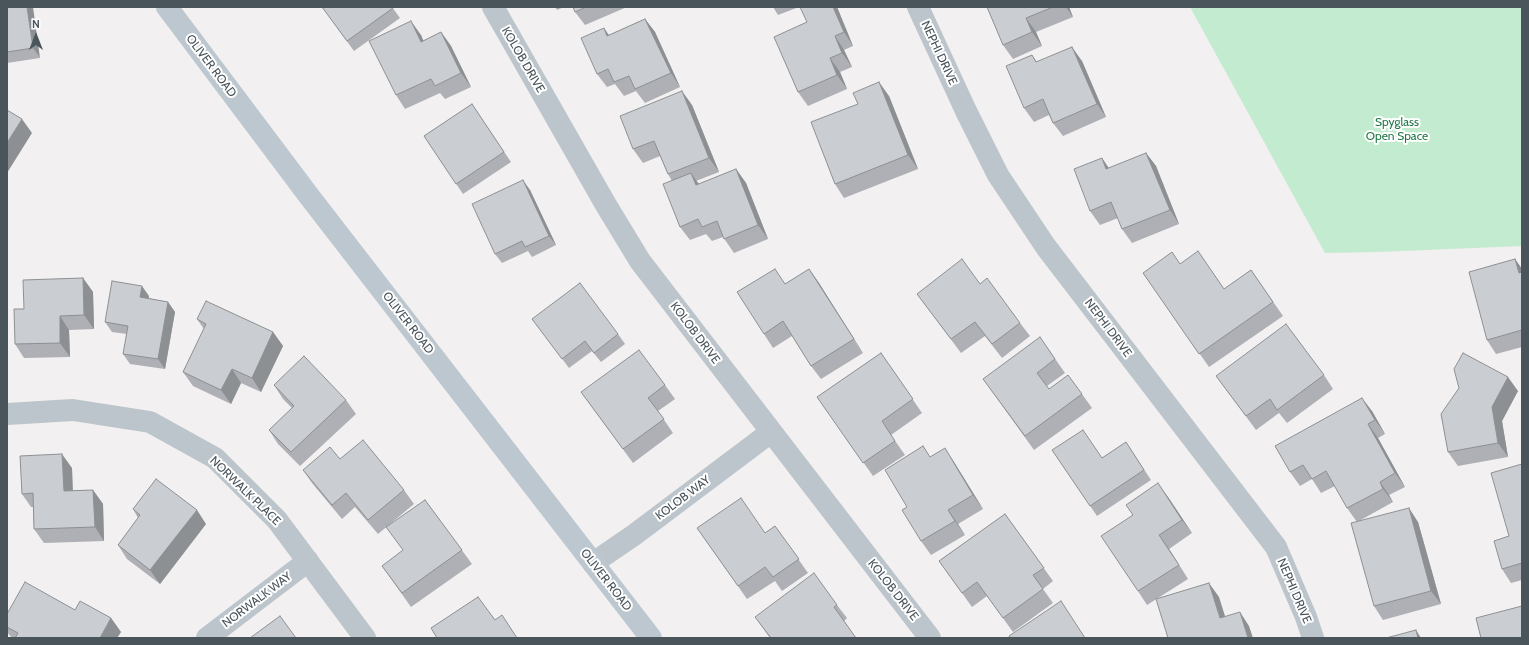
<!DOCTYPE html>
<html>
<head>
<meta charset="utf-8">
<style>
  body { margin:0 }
  #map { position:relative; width:1529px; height:645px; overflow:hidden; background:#f2f0f0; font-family:Cabin,sans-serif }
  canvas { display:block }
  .frame { position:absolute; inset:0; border:8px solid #49545b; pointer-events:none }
  .north { position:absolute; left:16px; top:16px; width:40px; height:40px; -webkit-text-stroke:3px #fff; paint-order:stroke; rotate:0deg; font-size:11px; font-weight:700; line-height:16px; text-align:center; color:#49545b }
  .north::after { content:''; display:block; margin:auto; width:14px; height:18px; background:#49545b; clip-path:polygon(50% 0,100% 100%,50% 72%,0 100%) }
</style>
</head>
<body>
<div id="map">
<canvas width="1529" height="645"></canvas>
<div class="frame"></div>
<div class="north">N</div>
</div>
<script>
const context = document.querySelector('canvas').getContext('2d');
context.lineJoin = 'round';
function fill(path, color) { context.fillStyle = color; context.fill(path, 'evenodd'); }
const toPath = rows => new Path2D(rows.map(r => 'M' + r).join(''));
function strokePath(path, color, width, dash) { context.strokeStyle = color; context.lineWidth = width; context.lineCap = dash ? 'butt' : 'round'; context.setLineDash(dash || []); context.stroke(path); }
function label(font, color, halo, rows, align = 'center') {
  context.font = font + ' Cabin,sans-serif'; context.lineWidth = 4; context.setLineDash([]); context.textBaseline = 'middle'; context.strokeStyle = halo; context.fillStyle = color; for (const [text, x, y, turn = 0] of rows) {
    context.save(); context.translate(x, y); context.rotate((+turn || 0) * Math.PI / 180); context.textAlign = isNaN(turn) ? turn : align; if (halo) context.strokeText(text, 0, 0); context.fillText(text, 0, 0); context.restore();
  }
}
fill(toPath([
  [1190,7,1522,7,1522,246,1377,252,1325,253]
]), '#c2ebcf');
strokePath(toPath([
  [493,7,606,205,640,261,930,638],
  [918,7,966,111,998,175,1046,247,1276,547,1306,617,1313,638],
  [7,414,73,410,150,422,215,458,277,520,365,638],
  [593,563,634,535,771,432],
  [207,638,308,561]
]), '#bcc5cb', 22);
strokePath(toPath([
  [167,7,309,196,651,638]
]), '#bdc7cf', 22);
fill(toPath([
  [7,7,40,58,7,63],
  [322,7,392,7,400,18,354,51],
  [555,7,564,7,557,10],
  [573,7,627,7,585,25,575,12],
  [773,7,799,7,778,15],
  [800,7,837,7,853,46,844,50,852,67,840,72,847,89,808,106,798,92,807,22],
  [987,7,1069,7,1073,17,1036,32,1042,46,1013,59,1003,45],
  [645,19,655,32,680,87,645,103,636,91,624,96,615,84,607,87,597,74,604,28,609,35],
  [441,32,451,46,471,87,445,99,440,93,405,109,396,95,421,35,423,41],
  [1032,55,1037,62,1082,61,1106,117,1063,136,1053,123,1049,115,1034,122,1024,108],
  [889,96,918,169,844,198,835,184],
  [472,104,511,162,463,194,424,136],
  [692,105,719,172,696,181,699,184,736,169,746,183,768,239,734,253,723,237,712,241,706,234,690,240,680,227,672,181,668,174,660,156,643,163,633,149],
  [1146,153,1156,166,1179,224,1132,243,1122,229,1118,218,1100,225,1090,211,1102,158,1109,168],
  [530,190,556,245,532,257,528,251,502,263,495,254],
  [1515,259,1522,269,1522,347,1496,354,1487,340],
  [1180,264,1224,289,1251,270,1283,316,1209,367,1143,273],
  [809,269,819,283,863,353,821,379,811,366,792,336,773,348,764,334,785,284],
  [83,278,93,292,94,329,69,330,70,357,24,358,15,344,24,309],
  [980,284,1020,323,1030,336,1002,358,985,336,961,353,917,294],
  [149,296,148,298,168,302,175,312,165,369,130,364,123,354,127,334,112,332,105,322],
  [197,319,273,332,283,346,261,392,241,383,231,404,193,386,183,372,204,329],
  [532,319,618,334,625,344,601,362,592,351,569,368],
  [1040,337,1065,373,1047,386,1049,389,1082,394,1092,408,1034,450,983,379],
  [881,353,922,413,891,435,905,455,873,476,817,397],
  [1324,375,1333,389,1287,423,1279,413,1256,430,1216,376],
  [274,385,346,400,356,414,300,466,278,444,269,430,292,408,283,399],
  [665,385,675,399,658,411,673,433,633,463,581,392],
  [1459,388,1518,391,1502,421,1508,457,1458,466,1448,452],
  [1372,411,1385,434,1378,438,1405,487,1389,495,1393,502,1359,521,1418,522,1441,604,1383,620,1374,606,1357,522,1347,508,1335,486,1321,493,1312,479,1300,486,1290,472],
  [1126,442,1151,480,1097,516,1052,450,1102,458],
  [923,446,930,457,954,462,983,509,958,524,965,535,931,555,921,541,907,507],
  [340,459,404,490,414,504,378,534,355,507,342,519,312,483,303,470],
  [1522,464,1522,580,1511,583,1502,569,1509,536],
  [72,468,73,491,93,490,103,504,104,541,44,543,34,529,33,507,31,507,22,494],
  [1168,497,1192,533,1169,549,1188,579,1147,605,1138,591],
  [425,500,472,564,411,607,382,566,403,551],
  [133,509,206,524,160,584,127,559,118,545,138,518],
  [1005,514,1053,581,1043,589,1053,603,1013,632,987,596,972,607,939,561],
  [775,526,808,573,782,591,775,581,747,599,697,528,765,533],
  [837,605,847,618,844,621,856,638,770,638,755,617],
  [75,610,111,618,121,632,117,638,12,638,7,632,7,614]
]), '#aeb0b5');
fill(toPath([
  [27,7,33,7,40,58,33,48],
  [833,7,837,7,853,46,844,32],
  [1066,7,1069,7,1073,17],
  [1026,18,1036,32,1042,46,1032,32],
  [645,19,655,32,680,87,671,73],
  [411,21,421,35,430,56,421,42],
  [604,28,613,42,607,36],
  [441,32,451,46,471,87,461,73],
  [835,36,844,50,852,67,842,53],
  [1072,47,1082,61,1106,117,1097,104],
  [830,58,840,72,847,89,837,75],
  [879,82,889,96,918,169,908,155],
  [682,91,692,105,719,172,709,158],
  [22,119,32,133,7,173,7,143],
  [1146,153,1156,166,1179,224,1170,210],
  [1102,158,1111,172,1106,169],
  [736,169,746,183,768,239,758,225],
  [691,173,701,187,696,185],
  [523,180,530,190,556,245,549,236],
  [1515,259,1522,269,1522,278,1519,273],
  [809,269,819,283,863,353],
  [83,278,93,292,94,329,84,315],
  [142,286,149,296,147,307,140,297],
  [168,302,175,312,165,369,158,359],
  [60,316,69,330,70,357,60,343],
  [273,332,283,346,261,392,252,378],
  [232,369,241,383,231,404,221,390],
  [1508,377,1518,391,1502,421,1508,457,1498,443,1492,407],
  [1362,398,1372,411,1385,434,1375,420],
  [1368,424,1378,438,1405,487,1395,473],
  [945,448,954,462,983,509,973,495],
  [62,454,72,468,73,505,64,491],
  [1380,482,1389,495,1393,502,1383,489],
  [1158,483,1168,497,1192,533,1182,520],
  [93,490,103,504,104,541,95,527],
  [1409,508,1418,522,1441,604,1431,591],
  [197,510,206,524,160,584,150,570],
  [948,510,958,524,965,535,955,521],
  [1159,535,1169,549,1188,579,1179,565],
  [1209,583,1219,597,1230,632,1220,618],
  [1240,612,1249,626,1253,638,1248,638],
  [111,618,121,632,117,638,100,638],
  [1416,630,1421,638,1418,638]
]), '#8d9093');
const building = toPath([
  [7,7,27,7,33,48,7,52,7,7],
  [322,7,392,7,393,8,347,41,322,7],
  [573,7,586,7,575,12,573,7],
  [800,7,833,7,844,32,835,36,842,53,830,58,837,75,798,92,774,37,807,22,800,7],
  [987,7,1053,7,1026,18,1032,32,1003,45,987,7],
  [645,19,671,73,635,89,629,76,614,82,608,69,597,74,581,38,604,28,607,36,645,19],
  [411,21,421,42,441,32,461,73,435,86,431,79,396,95,369,41,411,21],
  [1072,47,1097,104,1053,123,1043,99,1024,108,1006,66,1032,55,1036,62,1072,47],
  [879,82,908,155,835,184,811,122,858,104,853,93,879,82],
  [682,91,709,158,668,174,654,141,633,149,620,116,682,91],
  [472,104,504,152,456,184,424,136,472,104],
  [7,110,22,119,7,143,7,110],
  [1146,153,1170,210,1122,229,1111,202,1090,211,1074,169,1102,158,1106,169,1146,153],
  [736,169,758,225,724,239,717,221,702,227,698,219,680,227,663,184,691,173,696,185,736,169],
  [523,180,549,236,525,247,522,241,495,254,472,204,523,180],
  [1198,251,1224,289,1251,270,1273,302,1199,354,1143,273,1172,252,1180,264,1198,251],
  [962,259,980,284,987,278,1020,323,992,344,975,322,951,339,917,294,962,259],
  [1515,259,1519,273,1522,272,1522,330,1487,340,1469,272,1515,259],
  [775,269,785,284,809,269,854,339,811,366,783,321,764,334,737,292,775,269],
  [83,278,84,315,60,316,60,343,15,344,14,309,24,309,23,280,83,278],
  [112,281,142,286,140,297,168,302,158,359,123,354,128,326,105,322,112,281],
  [580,283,618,334,594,353,585,341,562,359,532,319,580,283],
  [206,301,273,332,252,378,232,369,221,390,183,372,206,324,197,319,206,301],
  [1286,324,1324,375,1277,410,1270,399,1246,416,1216,376,1286,324],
  [1040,337,1055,359,1037,373,1049,389,1068,375,1082,394,1025,436,983,379,1040,337],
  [639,350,665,385,648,398,664,419,623,449,581,392,639,350],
  [881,353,913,399,882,421,895,441,863,463,817,397,881,353],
  [1463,353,1508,377,1492,407,1498,443,1448,452,1441,414,1459,388,1454,369,1463,353],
  [304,356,346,400,291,452,269,430,294,406,274,385,304,356],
  [1362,398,1375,420,1368,424,1395,473,1380,482,1383,489,1347,508,1326,471,1312,479,1303,465,1290,472,1275,446,1362,398],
  [1083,430,1102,458,1126,442,1144,470,1090,506,1052,450,1083,430],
  [363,440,404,490,368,520,346,493,332,505,303,470,330,447,340,459,363,440],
  [923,446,930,457,945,448,973,495,948,510,955,521,921,541,902,510,907,507,885,470,923,446],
  [62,454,64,491,93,490,95,527,34,529,33,493,22,494,20,456,62,454],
  [1522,464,1522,563,1502,569,1494,541,1509,536,1491,473,1522,464],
  [156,479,197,510,150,570,118,545,140,515,133,509,156,479],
  [1158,483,1182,520,1159,535,1179,565,1138,591,1101,536,1133,515,1126,505,1158,483],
  [741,498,765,533,775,526,799,559,773,577,765,567,738,586,697,528,741,498],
  [425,500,462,550,402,593,382,566,403,550,386,527,425,500],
  [1409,508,1431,591,1374,606,1351,523,1409,508],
  [1005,514,1044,568,1033,575,1043,589,1003,618,977,582,962,593,939,561,1005,514],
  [814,573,837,605,834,607,856,638,771,638,755,617,814,573],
  [25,582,75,610,80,601,111,618,100,638,15,638,18,633,7,627,7,614,25,582],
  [1209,583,1220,618,1240,612,1248,638,1168,638,1156,599,1209,583],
  [478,597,495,620,502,615,517,638,437,638,431,628,478,597],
  [1061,601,1085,638,1010,638,1009,636,1061,601],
  [1522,606,1522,638,1481,638,1476,618,1522,606],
  [280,616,296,638,250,638,280,616],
  [1416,630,1418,638,1386,638,1416,630]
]);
fill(building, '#cacdd2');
strokePath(building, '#8d9093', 1);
label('12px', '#49545b', '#fff', [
  ["NEPHI DRIVE",939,53,65],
  ["KOLOB DRIVE",523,60,60],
  ["OLIVER ROAD",211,66,53],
  ["OLIVER ROAD",408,323,52],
  ["NEPHI DRIVE",1108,328,53],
  ["KOLOB DRIVE",695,333,53],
  ["NORWALK PLACE",245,491,44],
  ["KOLOB WAY",683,498,-37],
  ["OLIVER ROAD",606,580,52],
  ["KOLOB DRIVE",893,590,52],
  ["NEPHI DRIVE",1294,591,67],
  ["NORWALK WAY",257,600,-37]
]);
label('12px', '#207745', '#fff', [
  ["Spyglass",1397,122],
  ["Open Space",1397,136]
]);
</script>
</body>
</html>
